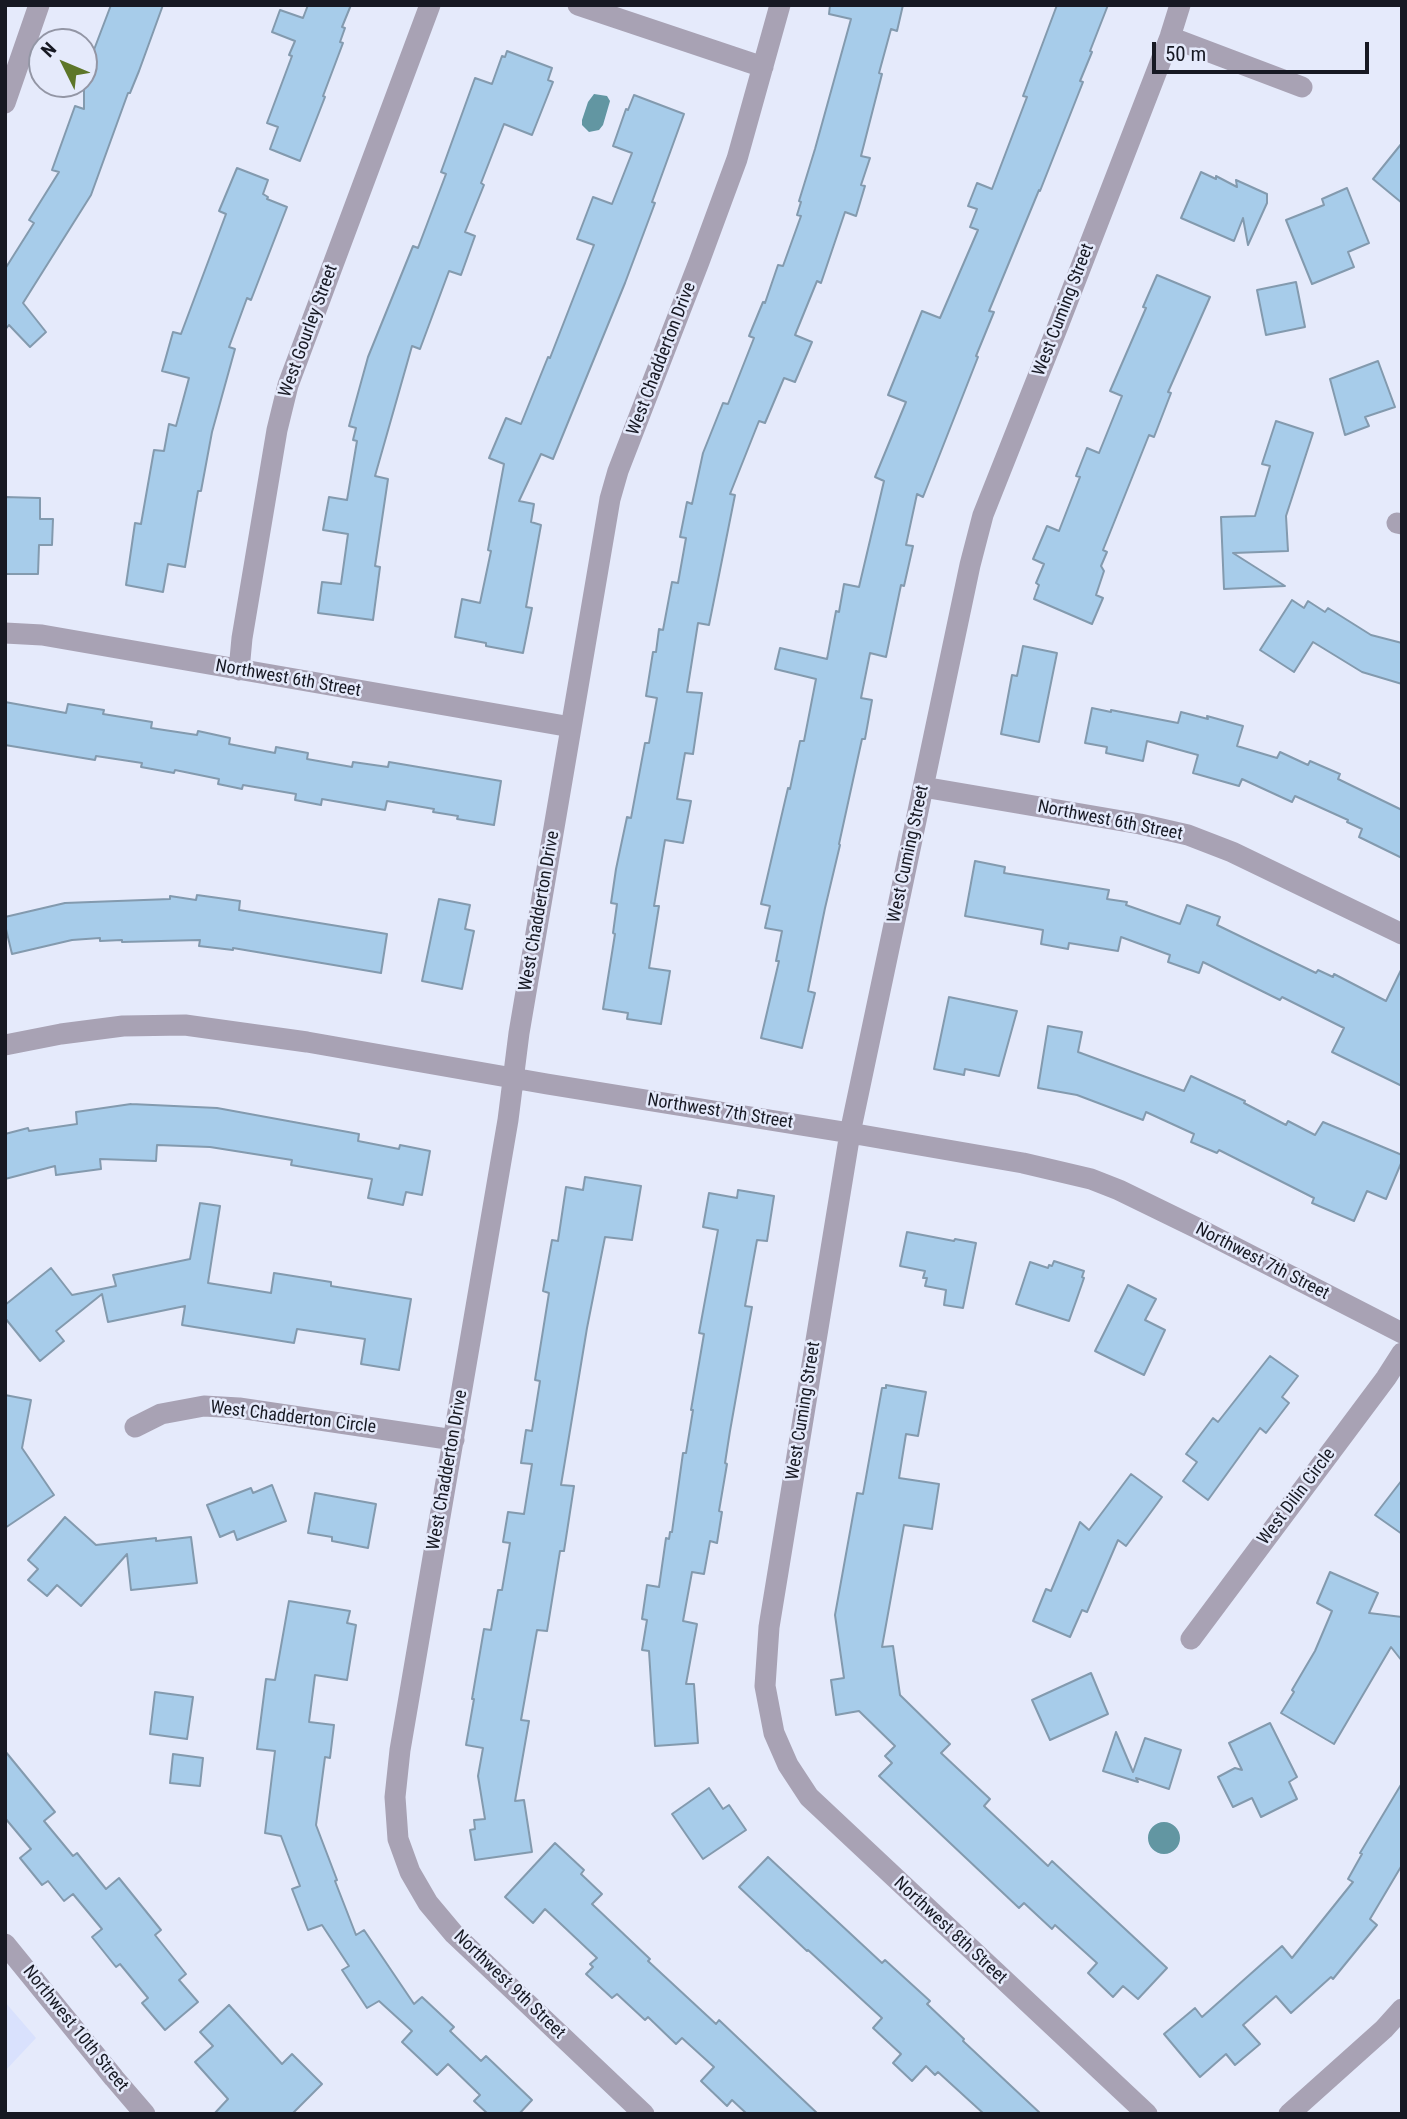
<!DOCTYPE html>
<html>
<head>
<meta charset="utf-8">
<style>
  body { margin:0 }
  #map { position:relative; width:1407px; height:2119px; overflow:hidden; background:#e5eafb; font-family:"Roboto Condensed",sans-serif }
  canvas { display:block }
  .frame { position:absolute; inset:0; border:7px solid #171923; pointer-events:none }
  .north { position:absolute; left:28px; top:28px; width:70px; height:70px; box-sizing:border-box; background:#e5eafb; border:2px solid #9396a5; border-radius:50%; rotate:313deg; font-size:19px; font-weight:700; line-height:28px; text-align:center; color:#171923 }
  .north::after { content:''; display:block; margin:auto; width:24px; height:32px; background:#5d7629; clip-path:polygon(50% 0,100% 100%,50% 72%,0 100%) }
  .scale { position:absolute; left:1152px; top:42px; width:217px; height:32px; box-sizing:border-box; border:4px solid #171923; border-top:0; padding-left:9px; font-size:21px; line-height:24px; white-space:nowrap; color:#171923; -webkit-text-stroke:5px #e5eafb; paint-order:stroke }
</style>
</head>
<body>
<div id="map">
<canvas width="1407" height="2119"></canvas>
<div class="frame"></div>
<div class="north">N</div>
<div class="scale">50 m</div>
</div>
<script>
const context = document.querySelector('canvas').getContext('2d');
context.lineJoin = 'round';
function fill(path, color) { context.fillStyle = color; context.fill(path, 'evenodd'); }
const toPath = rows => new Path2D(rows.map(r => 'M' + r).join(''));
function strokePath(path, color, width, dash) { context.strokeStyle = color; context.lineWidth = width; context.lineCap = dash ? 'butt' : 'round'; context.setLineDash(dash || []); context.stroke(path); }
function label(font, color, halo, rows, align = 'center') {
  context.font = font + ' "Roboto Condensed",sans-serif'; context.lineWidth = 5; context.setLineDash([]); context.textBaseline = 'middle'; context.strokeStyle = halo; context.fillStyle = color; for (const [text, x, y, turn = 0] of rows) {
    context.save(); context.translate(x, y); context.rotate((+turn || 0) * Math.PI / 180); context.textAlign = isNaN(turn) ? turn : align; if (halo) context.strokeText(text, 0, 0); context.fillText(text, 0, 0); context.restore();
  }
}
fill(toPath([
  [5,2002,36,2038,5,2071]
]), '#d9e1fd');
fill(toPath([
  [594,94,607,96,610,101,603,125,599,130,589,132,582,125,582,120,588,102],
  '1148 1838a16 16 0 1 1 32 0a16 16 0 1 1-32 0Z'
]), '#6296a2');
const building = toPath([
  [111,5,163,5,139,71,130,93,128,93,91,195,23,303,46,332,30,347,9,325,5,330,5,269,34,223,29,220,59,172,52,170,75,106,84,109,84,76,111,5],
  [308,5,351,5,342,27,345,28,340,42,343,43,323,96,325,97,300,161,270,149,278,127,267,123,292,56,289,55,295,41,272,32,280,10,303,18,308,5],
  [830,5,903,5,897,31,891,29,879,73,882,74,861,156,870,158,861,185,865,186,856,216,845,212,821,283,817,281,795,335,812,342,795,382,784,378,765,423,759,421,730,494,735,495,709,625,698,623,687,692,702,693,693,754,685,753,677,799,691,801,683,843,665,840,654,906,659,906,649,968,670,971,661,1024,627,1019,628,1013,603,1009,615,934,613,933,617,904,611,903,616,869,627,817,631,818,645,743,649,743,657,698,646,696,653,652,656,652,659,629,663,630,672,582,678,583,686,538,680,537,687,502,692,504,703,453,723,403,728,404,754,338,749,336,763,302,765,303,778,265,783,266,801,216,797,215,801,202,799,201,815,149,851,19,829,14,830,5],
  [1057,5,1108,5,1090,51,1092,52,1080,81,1083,82,1040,191,1039,190,989,311,994,312,976,356,978,357,923,497,917,494,906,545,913,546,904,586,901,585,886,657,870,653,861,698,872,700,865,739,862,739,839,844,840,845,825,908,808,991,815,993,802,1048,761,1038,779,961,776,961,782,931,765,928,770,906,761,904,788,788,790,789,800,741,804,741,816,679,775,669,780,648,827,659,836,611,839,612,844,584,859,587,884,481,875,477,906,402,888,395,922,311,940,318,978,230,970,227,977,209,968,206,977,183,992,189,1027,97,1023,96,1057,5],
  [507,51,552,68,548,80,553,82,532,135,504,124,481,183,484,185,465,232,475,236,461,275,449,271,420,349,412,346,375,476,388,479,375,566,380,567,373,620,318,613,322,582,341,584,348,534,323,530,329,497,347,500,357,441,353,440,356,428,349,426,368,357,413,246,418,248,446,174,441,172,475,78,492,84,502,56,505,57,507,51],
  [634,95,684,114,652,202,655,203,625,283,553,459,541,454,519,501,534,504,531,522,541,525,526,607,532,608,523,653,486,646,486,643,455,637,462,599,480,603,491,551,488,550,504,464,489,458,506,418,521,424,548,357,550,358,594,245,577,239,593,197,612,204,632,153,613,146,626,109,628,110,634,95],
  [1402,143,1402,203,1373,179,1402,143],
  [237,168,268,180,263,194,268,197,267,199,287,207,251,300,247,298,229,347,235,349,212,432,201,491,198,491,185,567,168,564,163,592,126,585,135,523,141,524,154,450,164,451,169,424,176,426,189,378,162,371,173,332,181,334,226,214,219,211,237,168],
  [1201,172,1216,179,1216,176,1237,187,1236,180,1267,194,1267,203,1248,245,1243,218,1234,241,1181,218,1201,172],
  [1347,188,1369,243,1348,252,1354,267,1312,284,1286,220,1324,205,1322,199,1347,188],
  [1157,275,1210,297,1168,392,1171,393,1154,437,1149,435,1103,550,1107,552,1101,566,1104,571,1096,595,1103,598,1092,624,1034,599,1039,585,1036,583,1044,564,1033,559,1047,526,1059,531,1080,477,1076,476,1087,448,1099,453,1122,396,1110,391,1146,308,1143,307,1157,275],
  [1296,282,1305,327,1266,335,1257,290,1296,282],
  [1378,361,1395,407,1365,417,1369,426,1345,435,1330,379,1378,361],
  [1276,421,1313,433,1286,516,1288,551,1233,553,1285,586,1224,589,1221,517,1255,516,1270,466,1262,464,1276,421],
  [5,497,40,498,40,519,53,519,52,545,39,545,38,574,5,574,5,497],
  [1292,600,1304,608,1308,601,1325,612,1328,608,1371,635,1402,643,1402,684,1362,672,1313,642,1294,672,1260,650,1292,600],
  [1023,646,1057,653,1039,742,1001,734,1012,675,1017,676,1023,646],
  [5,702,66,713,68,704,104,710,103,714,152,722,151,728,197,735,198,731,230,738,229,744,275,753,276,747,308,753,307,759,352,767,353,762,388,767,389,762,501,781,494,825,457,819,458,816,433,812,434,809,387,801,385,810,322,799,321,805,295,800,296,794,243,785,242,789,218,784,219,779,175,770,174,773,141,767,142,763,96,756,95,760,5,745,5,702],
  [1092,708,1111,712,1111,710,1178,723,1181,712,1208,719,1207,716,1243,726,1237,746,1277,758,1280,752,1308,765,1310,761,1340,774,1338,779,1402,810,1402,858,1359,837,1362,829,1347,822,1348,820,1295,796,1292,802,1242,779,1239,786,1193,773,1198,755,1147,741,1143,761,1106,753,1107,747,1085,743,1092,708],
  [975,861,1005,867,1004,873,1109,890,1107,899,1127,902,1126,905,1180,924,1187,905,1220,917,1217,925,1316,973,1318,970,1333,977,1334,974,1386,1001,1402,968,1402,1086,1332,1052,1344,1028,1282,997,1280,1000,1203,962,1199,973,1168,962,1170,955,1121,937,1118,951,1069,943,1068,949,1041,944,1043,930,965,916,975,861],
  [197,895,240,901,239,910,387,934,381,973,233,948,233,950,199,946,200,940,122,942,122,940,100,941,100,938,72,940,12,954,5,925,5,917,65,903,170,899,170,896,196,900,197,895],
  [439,899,470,905,465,929,474,931,462,989,422,981,439,899],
  [949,997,1017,1011,999,1076,965,1069,964,1075,934,1069,949,997],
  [1048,1026,1082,1032,1078,1052,1184,1091,1191,1076,1245,1101,1244,1103,1286,1125,1288,1121,1315,1135,1323,1122,1402,1155,1402,1161,1386,1199,1367,1191,1354,1221,1312,1203,1314,1198,1219,1150,1217,1153,1191,1142,1194,1134,1146,1112,1143,1120,1077,1095,1038,1088,1048,1026],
  [131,1104,217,1108,359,1134,358,1141,399,1149,400,1145,430,1151,422,1195,406,1192,403,1205,368,1198,372,1179,291,1165,292,1160,210,1147,157,1145,156,1161,100,1159,101,1169,56,1175,55,1166,5,1179,5,1134,28,1128,29,1131,77,1124,76,1112,131,1104],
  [585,1177,641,1186,632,1240,605,1237,587,1328,561,1485,574,1486,564,1551,560,1551,547,1631,537,1630,521,1720,529,1721,515,1801,524,1800,532,1852,475,1860,470,1830,475,1829,474,1820,485,1819,478,1776,483,1748,466,1745,474,1699,472,1699,484,1629,491,1630,498,1590,502,1590,510,1543,503,1542,508,1512,524,1514,532,1464,521,1463,526,1430,532,1431,540,1381,535,1380,549,1293,543,1291,552,1240,558,1241,566,1187,583,1190,585,1177],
  [738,1190,774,1196,767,1241,757,1240,745,1306,752,1307,730,1431,725,1463,727,1464,719,1511,722,1512,717,1543,710,1541,704,1574,692,1572,683,1621,697,1624,686,1684,694,1684,698,1743,655,1746,649,1651,642,1650,647,1620,642,1619,647,1585,659,1587,666,1538,669,1539,670,1532,672,1532,683,1453,686,1453,693,1410,691,1410,704,1334,699,1333,718,1230,703,1227,709,1193,737,1198,738,1190],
  [200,1203,220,1206,208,1283,271,1293,274,1273,331,1282,331,1286,411,1299,399,1370,361,1364,365,1339,297,1329,294,1343,182,1325,185,1306,108,1322,102,1294,56,1331,64,1341,40,1361,5,1318,5,1305,51,1268,72,1295,116,1286,113,1275,190,1259,200,1203],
  [907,1232,954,1241,955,1239,976,1243,963,1308,944,1305,946,1290,925,1286,927,1278,923,1278,925,1271,900,1266,907,1232],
  [1054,1261,1084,1271,1082,1277,1084,1278,1069,1321,1016,1304,1030,1262,1048,1268,1049,1265,1052,1266,1054,1261],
  [1128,1285,1156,1299,1145,1320,1165,1330,1144,1375,1095,1351,1128,1285],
  [1270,1356,1298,1376,1282,1397,1289,1403,1266,1433,1260,1428,1208,1500,1183,1481,1197,1462,1186,1454,1213,1418,1218,1422,1270,1356],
  [886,1385,926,1392,918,1436,906,1434,899,1478,939,1484,932,1529,904,1525,882,1647,893,1646,900,1695,950,1744,941,1753,990,1799,984,1806,1048,1866,1052,1861,1167,1968,1138,1999,1123,1986,1113,1997,1088,1973,1097,1963,1055,1925,1052,1929,1024,1903,1019,1908,879,1776,892,1763,885,1756,895,1746,859,1711,836,1715,831,1680,844,1678,835,1615,857,1493,863,1494,882,1388,886,1388,886,1385],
  [5,1395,31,1400,22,1448,54,1495,5,1528,5,1395],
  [1131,1474,1162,1497,1126,1546,1118,1540,1087,1612,1082,1610,1070,1637,1033,1621,1046,1589,1051,1591,1080,1522,1089,1530,1131,1474],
  [1402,1480,1402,1534,1375,1515,1402,1480],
  [272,1485,286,1521,237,1540,234,1531,220,1537,207,1505,251,1488,253,1493,272,1485],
  [315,1493,376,1504,368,1548,332,1541,332,1537,308,1533,315,1493],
  [65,1517,96,1545,156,1538,156,1541,191,1537,197,1583,131,1590,127,1554,81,1606,57,1585,47,1596,28,1580,38,1569,28,1560,65,1517],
  [1330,1572,1378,1593,1369,1613,1402,1617,1402,1661,1391,1647,1334,1744,1281,1713,1294,1692,1292,1690,1315,1651,1332,1611,1317,1603,1330,1572],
  [289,1601,350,1611,347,1623,356,1625,347,1680,315,1675,309,1722,334,1725,330,1758,325,1757,316,1825,337,1880,335,1881,356,1935,364,1930,414,2004,422,1997,454,2027,450,2031,481,2061,486,2056,532,2100,519,2114,488,2114,474,2101,480,2095,448,2064,437,2075,402,2042,412,2031,379,2001,367,2008,342,1970,349,1966,322,1925,308,1930,292,1889,300,1886,281,1836,265,1833,275,1751,257,1749,266,1679,275,1680,289,1601],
  [1091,1673,1108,1714,1050,1740,1032,1700,1091,1673],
  [155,1692,193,1697,187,1739,150,1734,155,1692],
  [1270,1723,1297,1777,1289,1782,1297,1799,1261,1817,1252,1798,1233,1807,1218,1777,1235,1768,1242,1770,1229,1743,1270,1723],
  [1116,1732,1133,1772,1145,1738,1181,1750,1169,1789,1136,1778,1138,1782,1103,1771,1116,1732],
  [5,1751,55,1812,44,1821,73,1856,77,1853,106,1889,119,1878,161,1930,155,1935,186,1974,179,1980,198,2002,165,2030,142,2003,148,1998,120,1964,116,1967,92,1937,102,1929,73,1894,64,1901,48,1881,42,1885,20,1858,31,1849,5,1818,5,1751],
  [173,1754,203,1758,200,1786,170,1783,173,1754],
  [1402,1783,1402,1865,1370,1919,1377,1925,1333,1979,1331,1977,1291,2013,1276,1996,1243,2025,1260,2044,1235,2065,1226,2054,1200,2077,1164,2034,1195,2008,1202,2017,1282,1946,1292,1958,1353,1882,1348,1879,1362,1854,1360,1853,1402,1783],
  [709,1788,723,1809,729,1805,746,1830,703,1859,672,1814,709,1788],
  [555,1843,584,1870,581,1874,602,1894,592,1904,650,1959,648,1961,716,2024,719,2020,818,2114,747,2114,732,2100,727,2106,701,2081,714,2067,682,2038,676,2044,648,2017,645,2020,617,1994,612,1998,586,1974,593,1967,590,1964,597,1958,545,1909,533,1923,505,1897,555,1843],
  [768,1857,882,1963,885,1960,930,2001,927,2004,964,2039,963,2041,1041,2114,984,2114,938,2072,935,2075,926,2066,912,2081,893,2063,901,2054,873,2028,882,2018,808,1950,807,1951,739,1887,768,1857],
  [229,2005,282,2064,292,2054,322,2084,292,2114,214,2114,228,2099,195,2062,213,2046,200,2032,229,2005]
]);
fill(building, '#a7ccea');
strokePath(building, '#839aae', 2);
strokePath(toPath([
  [578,5,763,67],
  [1170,37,1302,87],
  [5,103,39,5],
  [1397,523,1402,524],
  [5,633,42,635,571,727],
  [239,670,242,638,277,430,288,385,430,5],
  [923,787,1140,824,1188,835,1232,852,1402,934],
  [5,1045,61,1034,123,1026,185,1025,307,1042,547,1084,850,1133,1023,1163,1091,1179,1119,1190,1199,1229,1402,1333],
  [135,1427,161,1414,204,1406,239,1408,454,1440],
  [1191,1639,1386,1378,1402,1353],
  [5,1944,114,2078,145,2114],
  [644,2114,454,1934,428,1903,410,1872,398,1839,395,1797,400,1750,508,1120,519,1033,610,499,618,471,699,262,737,159,780,5],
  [1147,2114,809,1797,788,1765,774,1733,765,1686,769,1627,850,1133,970,565,983,515,1058,326,1170,37,1180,5],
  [1289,2114,1384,2029,1402,2009]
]), '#a8a2b4', 21);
label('18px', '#171923', '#e5eafb', [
  ["West Cuming Street",1064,310,-69],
  ["West Gourley Street",309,331,-70],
  ["West Chadderton Drive",662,359,-69],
  ["Northwest 6th Street",288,679,10],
  ["Northwest 6th Street",1110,821,11],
  ["West Cuming Street",909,854,-78],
  ["West Chadderton Drive",540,911,-80],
  ["Northwest 7th Street",720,1112,9],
  ["Northwest 7th Street",1262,1262,27],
  ["West Cuming Street",804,1411,-81],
  ["West Chadderton Circle",293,1418,7],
  ["West Chadderton Drive",448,1470,-80],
  ["West Dilin Circle",1297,1497,-53],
  ["Northwest 8th Street",950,1931,43],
  ["Northwest 9th Street",509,1985,44],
  ["Northwest 10th Street",75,2029,51]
]);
</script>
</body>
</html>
